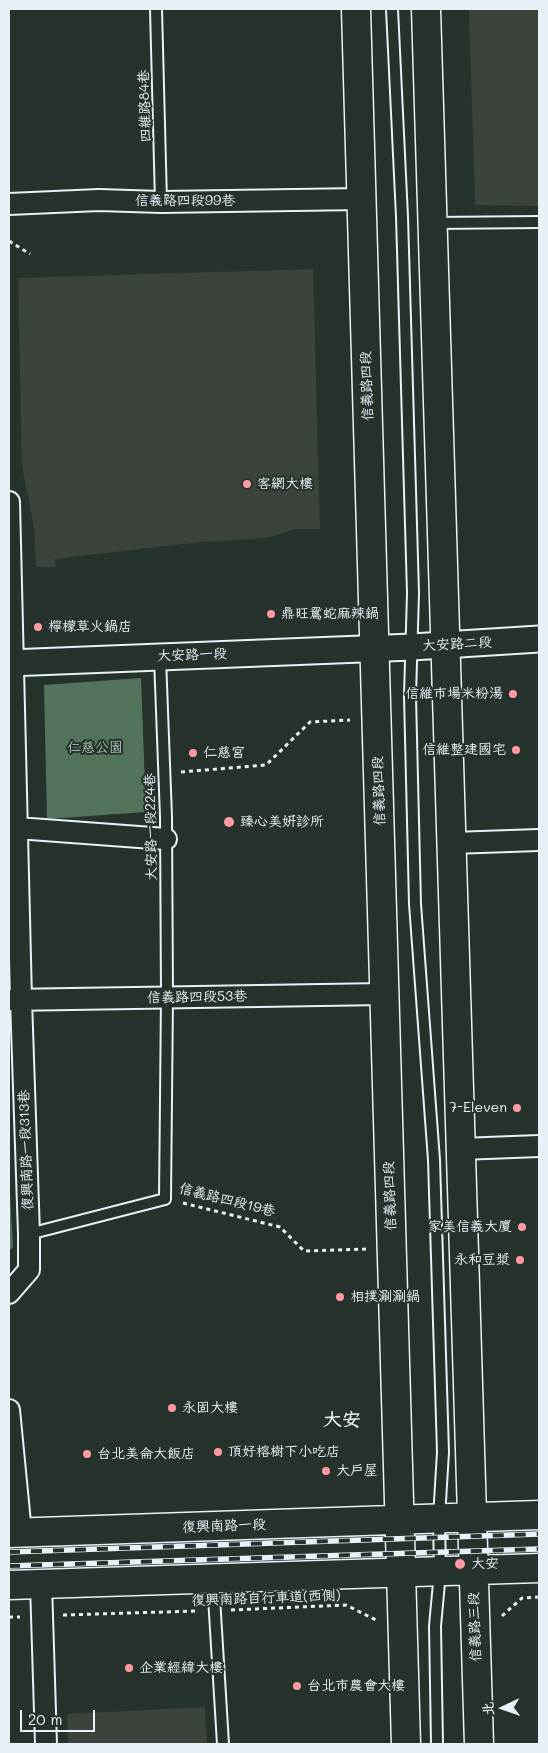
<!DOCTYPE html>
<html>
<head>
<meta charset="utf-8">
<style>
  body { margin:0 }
  #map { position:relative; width:548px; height:1753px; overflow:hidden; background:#26332d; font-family:Mali,"LXGW WenKai TC",sans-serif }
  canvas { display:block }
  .frame { position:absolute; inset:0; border:10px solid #e8f1f8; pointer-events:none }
  .north { position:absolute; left:478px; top:1683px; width:50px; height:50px; -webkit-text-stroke:4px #26332d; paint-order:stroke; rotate:267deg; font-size:14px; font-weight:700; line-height:20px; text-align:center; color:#e8f1f8 }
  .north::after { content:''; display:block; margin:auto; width:18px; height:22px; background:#e8f1f8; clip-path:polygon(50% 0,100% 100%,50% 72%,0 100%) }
  .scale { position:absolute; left:20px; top:1710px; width:75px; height:22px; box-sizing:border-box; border:2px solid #e8f1f8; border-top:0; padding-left:6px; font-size:15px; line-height:18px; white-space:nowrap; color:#e8f1f8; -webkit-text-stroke:4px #26332d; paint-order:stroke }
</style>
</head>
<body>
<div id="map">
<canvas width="548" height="1753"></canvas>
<div class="frame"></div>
<div class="north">北</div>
<div class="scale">20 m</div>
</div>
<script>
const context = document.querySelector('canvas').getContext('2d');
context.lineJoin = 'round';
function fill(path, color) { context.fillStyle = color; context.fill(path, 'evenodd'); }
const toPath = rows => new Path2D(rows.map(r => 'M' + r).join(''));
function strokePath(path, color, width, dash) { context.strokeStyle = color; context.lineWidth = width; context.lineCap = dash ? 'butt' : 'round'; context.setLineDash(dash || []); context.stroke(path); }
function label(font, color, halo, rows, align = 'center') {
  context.font = font + ' Mali,"LXGW WenKai TC",sans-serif'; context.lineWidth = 4; context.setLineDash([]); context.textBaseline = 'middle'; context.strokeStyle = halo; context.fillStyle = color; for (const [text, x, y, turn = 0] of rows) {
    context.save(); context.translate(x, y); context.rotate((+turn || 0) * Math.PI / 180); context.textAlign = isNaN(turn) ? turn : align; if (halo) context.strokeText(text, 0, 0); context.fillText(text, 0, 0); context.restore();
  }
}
fill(toPath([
  [469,9,539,9,539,206,475,205],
  [313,269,320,529,296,529,267,538,201,542,55,559,56,567,36,567,34,528,22,466,18,278],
  [205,1707,207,1744,68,1744,67,1714]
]), '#3c433a');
fill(toPath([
  [141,678,146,812,47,819,44,685],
  [9,1177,13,1247,9,1251]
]), '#53735c');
const service = toPath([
  [156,9,161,202],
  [392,9,402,217,413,593,410,696,415,904,434,1160,443,1452,439,1518,440,1572,435,1626,437,1744],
  [433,223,539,222],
  [29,1234,165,1199,167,997,166,817,160,658],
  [213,1581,223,1744]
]);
const minor = toPath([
  [9,204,99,200,161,202,361,199],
  [9,502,21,1000,29,1234,29,1270,9,1293],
  [17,828,166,839],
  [452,843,539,840],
  [9,1000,384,994],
  [461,1149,539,1146],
  [9,1410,21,1533],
  [41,1584,46,1744]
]);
const tertiary = toPath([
  [9,663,412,647,539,639]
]);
const secondary = toPath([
  [356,9,406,1744],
  [426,9,479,1744],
  [9,1533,539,1515],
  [9,1585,539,1568]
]);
strokePath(service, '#e8f1f8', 14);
strokePath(minor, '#e8f1f8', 24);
strokePath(tertiary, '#e8f1f8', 29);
strokePath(secondary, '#e8f1f8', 31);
strokePath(toPath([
  [9,241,30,254],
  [181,772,266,765,310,722,350,720],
  [183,1203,280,1227,304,1251,366,1249],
  [231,1610,346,1605,376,1620],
  [63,1615,197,1611],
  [502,1616,522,1598,539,1597],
  [9,1617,20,1617]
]), '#e8f1f8', 3, [4, 4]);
strokePath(service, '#26332d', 10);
strokePath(minor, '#26332d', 20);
strokePath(tertiary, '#26332d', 25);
strokePath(secondary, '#26332d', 28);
const rail = toPath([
  [9,1552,539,1534],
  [9,1566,539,1549]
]);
strokePath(rail, '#e8f1f8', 5.5);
strokePath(rail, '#26332d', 4, [11]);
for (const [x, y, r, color] of [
  [247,484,5,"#ff9aa2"],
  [271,614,5,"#ff9aa2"],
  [38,627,5,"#ff9aa2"],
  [513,694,5,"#ff9aa2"],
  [516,750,5,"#ff9aa2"],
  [193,753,5,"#ff9aa2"],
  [229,822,6,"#ff9aa2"],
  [517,1108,5,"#ff9aa2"],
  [522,1227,5,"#ff9aa2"],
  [520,1260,5,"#ff9aa2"],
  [340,1297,5,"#ff9aa2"],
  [172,1408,5,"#ff9aa2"],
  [218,1452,5,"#ff9aa2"],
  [87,1454,5,"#ff9aa2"],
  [326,1471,5,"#ff9aa2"],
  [460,1564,6,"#ff9aa2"],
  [129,1668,5,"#ff9aa2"],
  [297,1686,5,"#ff9aa2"]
]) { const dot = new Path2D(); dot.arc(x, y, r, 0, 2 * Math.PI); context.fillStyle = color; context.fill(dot); strokePath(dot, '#26332d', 2); }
label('14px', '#e8f1f8', '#26332d', [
  ["四維路84巷",145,106,-92],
  ["信義路四段99巷",185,201],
  ["信義路四段",367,386,-92],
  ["大安路二段",457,644,-3],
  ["大安路一段",192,655,-2],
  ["信義路四段",379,791,-92],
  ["大安路一段224巷",151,827,-91],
  ["信義路四段53巷",197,997,-1],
  ["復興南路一段313巷",26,1150,-92],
  ["信義路四段",390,1196,-92],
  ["信義路四段19巷",227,1200,14],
  ["復興南路一段",224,1526,-2],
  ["復興南路自行車道(西側)",266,1598,-2],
  ["信義路三段",475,1627,-92]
]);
label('14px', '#e8f1f8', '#26332d', [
  ["客網大樓",257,484],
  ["鼎旺鴛蛇麻辣鍋",281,614],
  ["檸檬草火鍋店",48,627],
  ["信維市場米粉湯",503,694,"right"],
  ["信維整建國宅",506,750,"right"],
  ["仁慈宮",203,753],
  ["臻心美妍診所",240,822],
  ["7-Eleven",507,1108,"right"],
  ["家美信義大廈",512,1227,"right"],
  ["永和豆漿",510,1260,"right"],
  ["相撲涮涮鍋",350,1297],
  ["永固大樓",182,1408],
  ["頂好榕樹下小吃店",228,1452],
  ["台北美侖大飯店",97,1454],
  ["大戸屋",336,1471],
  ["大安",471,1564],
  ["企業經緯大樓",139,1668],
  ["台北市農會大樓",307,1686]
], 'left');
label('14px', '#acbfba', '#26332d', [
  ["仁慈公園",95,748]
]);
label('bold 19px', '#e8f1f8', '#26332d', [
  ["大安",342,1420]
]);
</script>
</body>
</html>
